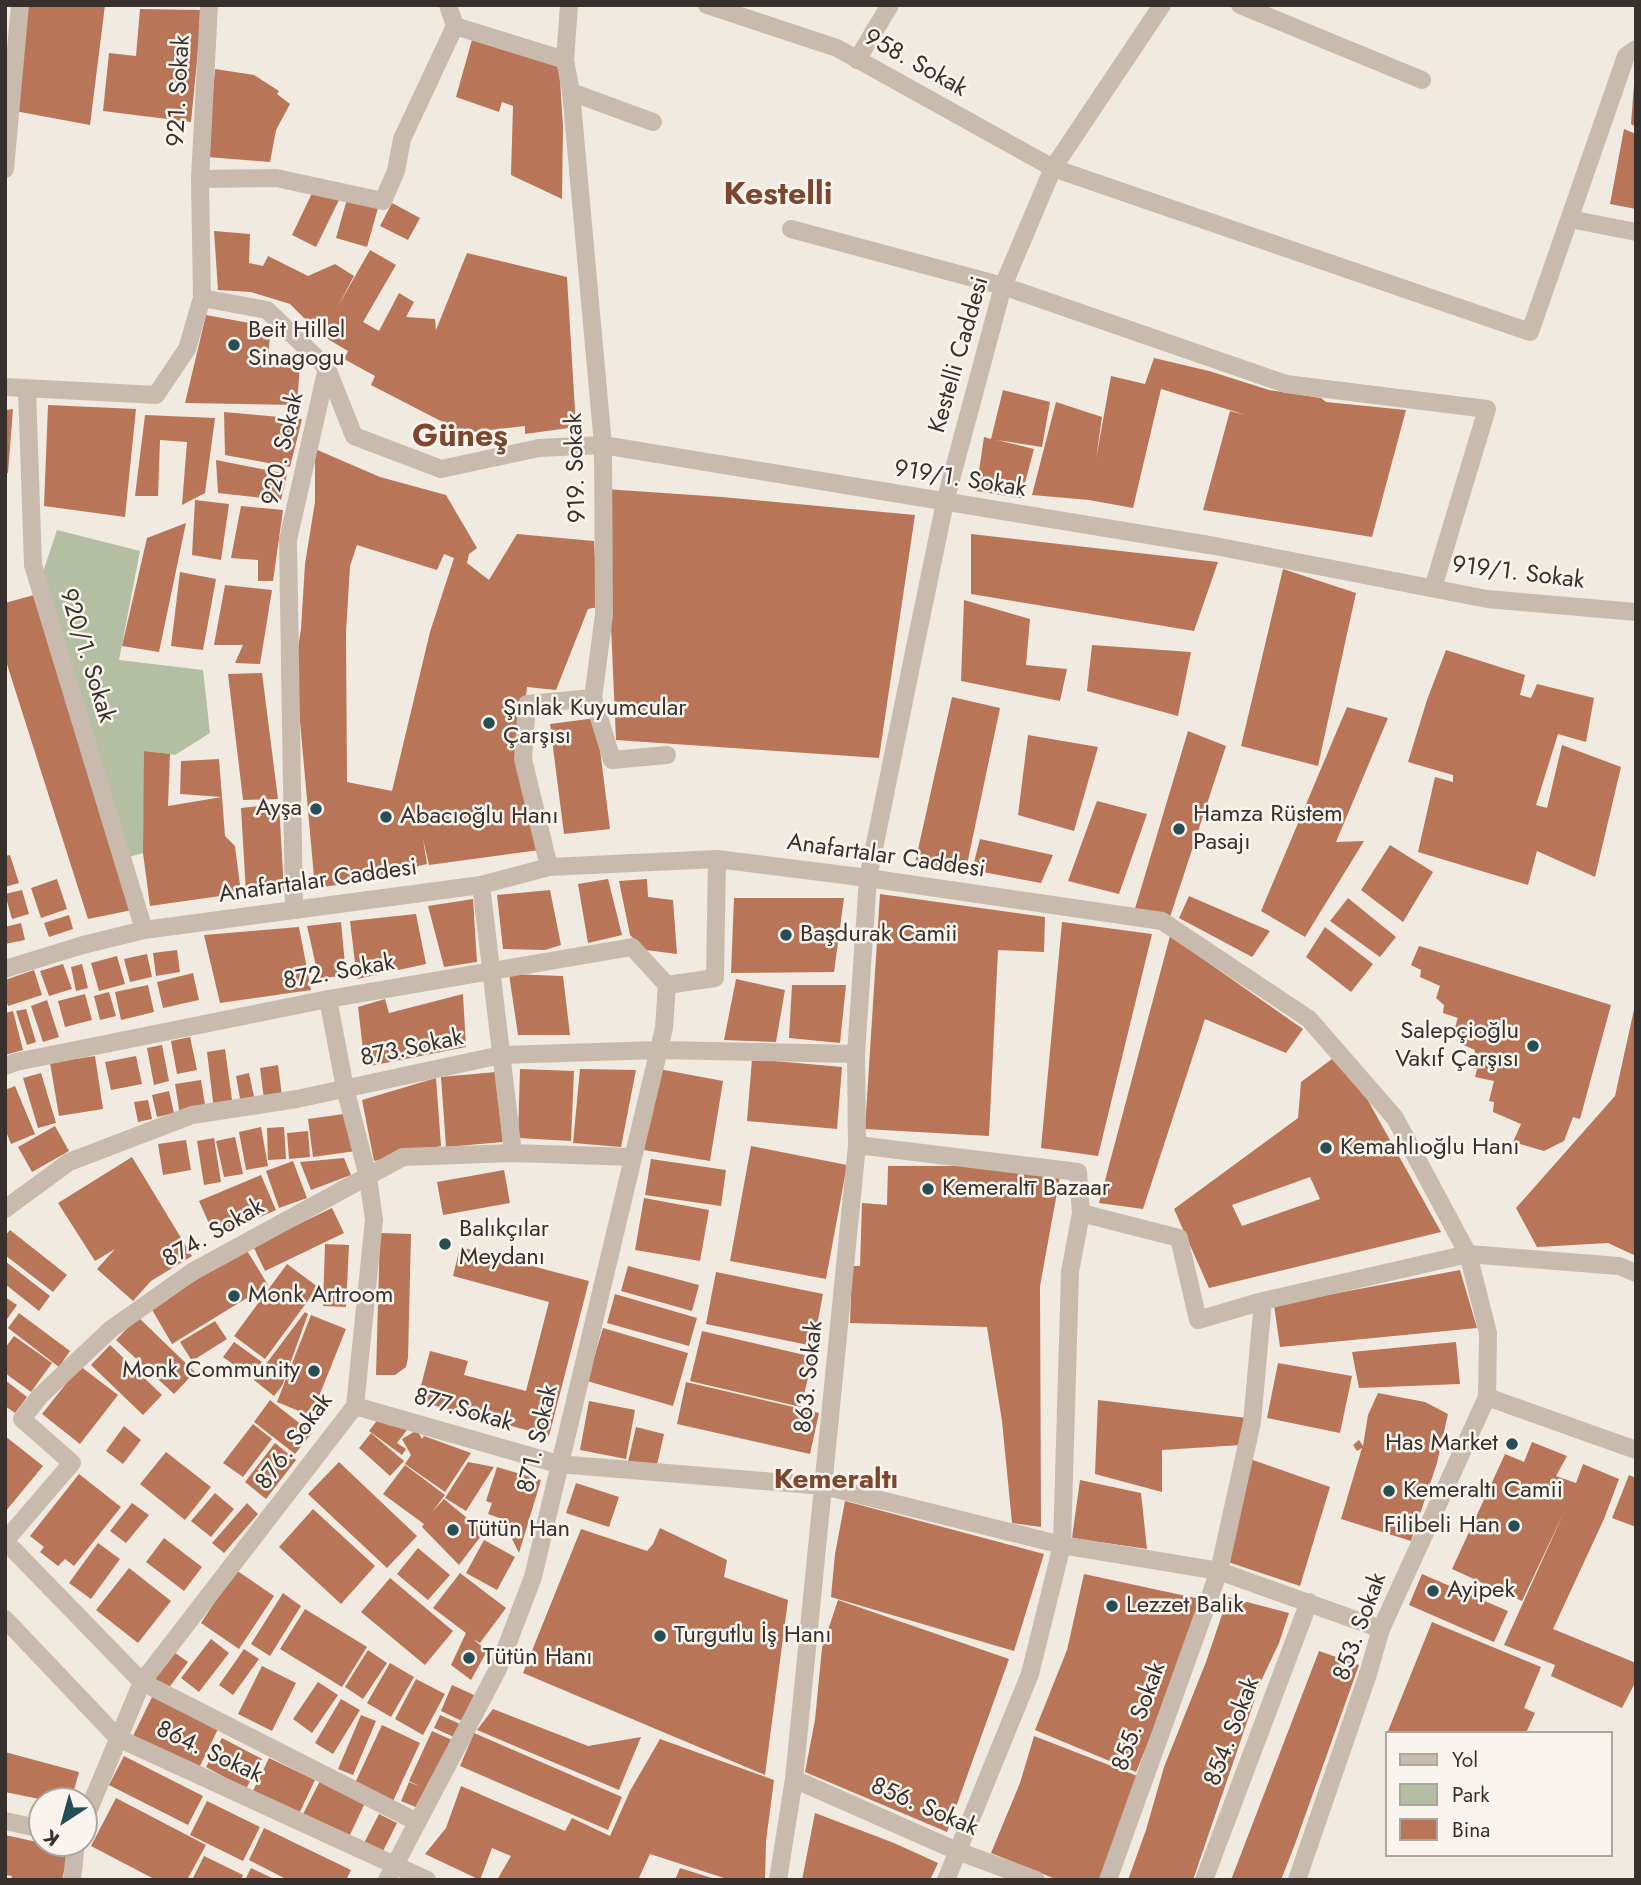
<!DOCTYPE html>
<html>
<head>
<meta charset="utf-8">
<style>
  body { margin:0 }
  #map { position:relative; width:1641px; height:1885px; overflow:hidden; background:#f1eae1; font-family:Jost,sans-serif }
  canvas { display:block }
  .frame { position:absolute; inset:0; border:7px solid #37302c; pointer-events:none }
  .legend { position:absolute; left:1385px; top:1731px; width:228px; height:126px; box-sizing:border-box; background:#f9f4ed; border:2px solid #aba6a0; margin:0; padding:9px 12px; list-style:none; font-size:21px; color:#37302c }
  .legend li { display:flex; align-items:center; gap:14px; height:35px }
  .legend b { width:35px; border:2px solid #aba6a0 }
  .north { position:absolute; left:28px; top:1787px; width:70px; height:70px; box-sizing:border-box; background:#f9f4ed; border:2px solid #aba6a0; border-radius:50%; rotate:216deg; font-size:19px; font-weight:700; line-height:28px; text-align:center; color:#37302c }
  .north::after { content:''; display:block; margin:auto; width:24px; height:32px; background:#264e54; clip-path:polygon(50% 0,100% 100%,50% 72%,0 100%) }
</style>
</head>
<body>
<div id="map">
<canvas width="1641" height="1885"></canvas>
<div class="frame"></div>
<ul class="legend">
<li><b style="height:9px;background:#c8bbae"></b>Yol</li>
<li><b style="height:19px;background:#b3bea2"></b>Park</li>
<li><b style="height:19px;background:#b87558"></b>Bina</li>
</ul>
<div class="north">K</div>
</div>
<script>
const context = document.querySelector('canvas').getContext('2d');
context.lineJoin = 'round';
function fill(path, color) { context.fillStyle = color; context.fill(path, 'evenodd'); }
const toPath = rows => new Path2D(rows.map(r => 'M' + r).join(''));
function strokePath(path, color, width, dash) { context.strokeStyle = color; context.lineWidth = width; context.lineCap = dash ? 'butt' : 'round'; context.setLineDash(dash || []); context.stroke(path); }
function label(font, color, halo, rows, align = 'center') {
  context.font = font + ' Jost,sans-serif'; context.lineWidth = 5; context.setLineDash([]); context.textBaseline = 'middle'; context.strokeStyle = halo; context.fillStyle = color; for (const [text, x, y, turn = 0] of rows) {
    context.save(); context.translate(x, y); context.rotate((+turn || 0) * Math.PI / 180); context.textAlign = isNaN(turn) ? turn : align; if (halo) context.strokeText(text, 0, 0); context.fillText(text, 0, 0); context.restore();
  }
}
fill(toPath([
  [57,530,140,551,119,660,203,670,210,733,175,755,145,751,143,853,122,859,39,584]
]), '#b3bea2');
fill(toPath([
  [28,5,105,5,90,125,15,111],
  [140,9,202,10,191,122,103,111,109,53,136,56],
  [473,36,559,64,563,127,562,199,511,175,513,106,502,102,499,112,456,97],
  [215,69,254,75,279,91,277,94,290,104,276,130,270,162,207,157],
  [1634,85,1636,85,1636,127,1631,124],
  [1624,129,1636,134,1636,209,1610,204],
  [314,189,339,200,316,247,292,235],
  [347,199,378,208,367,247,336,238],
  [392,203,420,218,408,240,380,226],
  [214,231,250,234,249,263,263,266,268,256,308,276,335,264,354,276,337,308,370,250,396,265,363,322,379,331,399,293,414,302,406,317,435,319,436,330,467,253,567,277,576,427,525,434,525,426,464,433,371,385,375,376,344,359,348,351,321,335,290,304,251,292,218,290],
  [206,315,271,327,267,364,300,363,297,405,185,403],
  [1154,358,1209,371,1269,390,1321,398,1326,402,1406,410,1372,537,1203,510,1230,411,1246,415,1161,389,1133,508,1089,500,1032,495,1056,402,1102,417,1096,459,1111,376,1145,384],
  [1003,390,1050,402,1042,447,997,440,1034,449,1021,498,976,491,984,437,991,439],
  [48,405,136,409,125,517,44,506],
  [13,409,8,473,5,474,5,410],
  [224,412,302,419,290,467,225,455],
  [145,415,215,418,205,493,182,505,187,442,160,440,158,496,135,496],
  [315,449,380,477,446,495,477,548,469,554,467,563,489,580,517,534,594,541,598,607,588,609,556,690,527,687,518,759,539,850,429,865,423,839,427,864,344,884,315,888,295,666,301,629,305,564,315,502],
  [357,545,437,570,444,554,454,558,430,632,392,791,347,782,346,632,350,566],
  [216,460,287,474,281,500,218,493],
  [605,489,722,497,915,515,879,758,616,740],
  [195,500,229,504,221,560,192,555],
  [241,506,283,510,273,581,258,581,258,560,231,558],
  [186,523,159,652,122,646,147,538],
  [971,534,1218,562,1194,631,971,594],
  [1283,569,1356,593,1318,766,1241,746],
  [180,572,216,579,203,650,171,646],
  [225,585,272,590,260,664,235,663,243,645,214,645],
  [34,595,132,910,88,919,5,658,5,603],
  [964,600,1030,619,1026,665,1067,669,1060,701,961,681],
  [1092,645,1191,652,1178,716,1087,691],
  [1446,650,1525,675,1520,695,1531,698,1537,684,1594,698,1586,742,1558,734,1536,805,1547,808,1562,745,1621,767,1595,877,1537,851,1528,885,1418,852,1435,777,1453,782,1453,775,1408,762,1427,700],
  [262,673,278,799,243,800,228,674],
  [952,697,1000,708,965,874,915,863],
  [1347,707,1388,718,1336,842,1364,841,1305,937,1261,911],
  [596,718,610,829,564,834,550,724],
  [1188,731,1226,746,1169,920,1134,912],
  [1028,735,1098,747,1074,831,1018,815],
  [144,751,170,754,168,806,222,797,225,836,235,846,241,893,150,906,143,853],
  [219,759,222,797,180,794,181,761],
  [1097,801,1147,814,1119,894,1068,881],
  [279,804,284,891,246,893,241,808],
  [980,839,1053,855,1041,883,972,870],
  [1390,845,1433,872,1403,922,1361,890],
  [10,855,19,883,5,887,5,856],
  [57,879,67,909,41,918,31,888],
  [608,879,622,935,588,943,578,884],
  [647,879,648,897,673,900,677,954,646,950,630,935,619,881],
  [22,890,29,914,12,919,5,894],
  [550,890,561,945,545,950,503,949,497,895],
  [880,894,1045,917,1044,952,998,950,989,1136,865,1129],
  [1189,896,1270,931,1252,957,1179,918],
  [734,898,844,898,834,972,731,973],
  [1348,898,1396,937,1380,957,1330,921],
  [473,899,477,962,444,967,428,906],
  [416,914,426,964,357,979,350,921],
  [69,915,73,929,49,937,44,923],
  [341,922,346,975,319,979,307,926],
  [1062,922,1152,934,1098,1156,1041,1148],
  [21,923,25,940,5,944,5,927],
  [299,927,311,990,220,1003,204,935],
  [1325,927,1373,964,1351,992,1306,957],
  [1170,936,1303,1029,1286,1053,1205,1019,1143,1209,1099,1203],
  [1419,946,1611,1005,1580,1119,1573,1117,1564,1141,1544,1151,1513,1142,1521,1124,1493,1112,1494,1102,1489,1101,1494,1081,1475,1077,1477,1069,1471,1068,1475,1050,1457,1042,1459,1036,1453,1033,1458,1018,1443,1013,1444,1005,1436,998,1440,986,1420,977,1421,970,1411,965],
  [177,950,180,972,156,976,153,953],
  [147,954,152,977,130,982,124,959],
  [117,956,125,984,99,991,91,963],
  [63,964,72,989,49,996,40,971],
  [82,964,88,988,76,991,71,967],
  [34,970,42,995,8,1006,5,997,5,980],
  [193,973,199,1000,163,1008,157,982],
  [509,974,563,976,570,1035,518,1035],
  [736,979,785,990,776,1042,724,1040],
  [148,985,154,1012,121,1020,115,992],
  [792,985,846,985,840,1043,789,1038],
  [109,992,116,1016,100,1020,94,996],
  [85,994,92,1020,65,1027,58,1001],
  [463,994,466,1047,365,1067,358,1007,385,999,389,1013],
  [47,1000,59,1037,43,1042,31,1006],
  [1635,1005,1636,1256,1608,1243,1537,1247,1516,1208,1615,1096],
  [26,1009,36,1042,27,1045,16,1011],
  [13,1011,23,1050,5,1055,5,1013],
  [190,1037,197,1070,177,1074,171,1041],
  [162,1045,169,1081,154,1085,147,1048],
  [225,1049,233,1107,214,1110,207,1052],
  [95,1056,103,1109,59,1116,50,1063],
  [136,1056,142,1084,111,1090,105,1062],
  [752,1059,842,1067,837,1129,747,1121],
  [1332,1059,1355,1077,1441,1232,1209,1288,1174,1209,1298,1118,1301,1082],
  [1310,1177,1320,1199,1242,1226,1232,1205],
  [278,1065,282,1096,264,1099,260,1068],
  [520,1069,574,1071,571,1141,518,1138],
  [580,1069,636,1070,621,1147,573,1143],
  [659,1069,723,1081,710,1161,644,1150],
  [496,1072,503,1142,446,1147,441,1077],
  [41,1073,56,1123,38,1128,23,1078],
  [249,1073,255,1101,241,1104,236,1076],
  [436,1078,441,1146,374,1161,362,1100],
  [201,1080,206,1111,180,1115,175,1084],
  [15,1086,35,1134,11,1144,5,1129,5,1090],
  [169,1091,174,1113,157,1117,152,1095],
  [148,1100,152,1119,138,1122,134,1102],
  [351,1113,356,1151,313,1157,308,1119],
  [55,1126,69,1151,32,1172,18,1147],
  [261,1127,268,1166,246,1170,239,1132],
  [284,1127,286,1159,268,1160,267,1128],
  [308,1131,310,1157,289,1159,287,1133],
  [235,1137,243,1174,224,1177,216,1141],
  [214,1138,221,1182,204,1185,197,1141],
  [186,1140,191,1170,163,1175,158,1144],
  [751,1146,847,1165,826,1279,730,1261],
  [132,1157,192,1256,151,1281,133,1301,97,1269,115,1249,95,1261,58,1203],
  [344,1158,351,1175,311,1190,300,1162],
  [651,1159,726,1170,721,1206,645,1195],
  [293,1161,307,1198,279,1208,266,1171],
  [888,1166,985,1166,1060,1176,1040,1286,1041,1527,1012,1523,1002,1421,987,1327,850,1323,852,1266,860,1266,862,1203,887,1205],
  [504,1170,510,1203,443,1215,437,1182],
  [261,1175,276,1210,215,1237,199,1201],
  [644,1198,709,1210,700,1261,635,1250],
  [332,1208,344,1233,265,1271,253,1246],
  [10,1230,67,1275,53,1292,5,1255,5,1236],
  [380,1233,411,1234,408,1358,406,1367,395,1375,376,1375],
  [325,1244,349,1245,346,1307,323,1306],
  [460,1247,589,1281,549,1436,417,1401,430,1351,468,1361,464,1375,526,1391,549,1302,453,1276],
  [246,1249,268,1285,172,1344,151,1308],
  [5,1261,50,1296,39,1311,5,1284],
  [287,1264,318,1287,265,1359,234,1336],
  [628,1266,699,1285,692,1311,621,1291],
  [1460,1270,1477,1328,1280,1347,1274,1305],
  [716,1272,823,1294,813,1346,706,1324],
  [615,1294,697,1318,689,1346,607,1323],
  [5,1297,17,1305,5,1322],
  [305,1312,308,1314,282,1386,274,1396,254,1380],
  [19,1313,70,1351,59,1367,8,1328],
  [311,1315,346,1329,311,1416,277,1402],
  [138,1317,195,1372,174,1394,116,1340],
  [215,1321,227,1339,192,1361,180,1342],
  [603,1328,688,1353,673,1406,587,1381],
  [702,1331,813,1357,801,1407,690,1381],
  [14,1336,52,1363,31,1392,5,1373,5,1348],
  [234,1342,262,1362,251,1377,223,1357],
  [1456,1342,1460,1384,1359,1388,1352,1352],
  [110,1345,162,1395,143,1415,91,1365],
  [1278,1363,1352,1376,1340,1433,1267,1418],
  [80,1366,118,1395,80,1444,42,1414],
  [5,1380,27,1397,15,1413,5,1406],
  [686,1382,819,1413,810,1454,677,1424],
  [1378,1393,1425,1402,1448,1414,1437,1463,1411,1541,1341,1519,1362,1448,1357,1451,1353,1445,1359,1440,1363,1446,1368,1415],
  [270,1400,312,1433,295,1454,254,1422],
  [1098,1400,1247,1418,1241,1445,1162,1450,1162,1492,1095,1474],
  [589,1401,635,1410,626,1459,580,1450],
  [379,1418,390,1426,394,1420,407,1430,397,1443,406,1449,402,1455,369,1431],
  [253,1424,272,1439,243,1477,223,1463],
  [124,1426,141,1440,123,1464,106,1451],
  [636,1427,664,1434,656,1469,628,1462],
  [417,1430,422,1439,424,1436,471,1453,445,1492,405,1464,411,1455,402,1439],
  [371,1433,404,1461,390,1476,359,1448],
  [5,1436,43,1466,5,1512],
  [1532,1442,1567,1456,1556,1476,1576,1483,1583,1464,1619,1479,1604,1519,1553,1629,1636,1663,1636,1681,1622,1708,1551,1676,1555,1665,1504,1645,1564,1512,1522,1601,1452,1569,1505,1454,1524,1462],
  [275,1443,296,1460,266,1499,245,1482],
  [166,1452,211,1487,185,1520,140,1484],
  [1250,1459,1330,1487,1300,1586,1225,1561],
  [339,1462,417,1536,387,1568,308,1494],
  [468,1462,494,1467,466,1511,445,1498],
  [405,1465,445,1495,432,1512,444,1499,484,1532,459,1565,422,1527,424,1524,383,1494],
  [497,1467,541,1480,519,1553,502,1519,488,1514,492,1503,486,1501],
  [79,1474,121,1507,74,1566,65,1559,58,1566,40,1552,44,1547,30,1536],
  [1629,1475,1636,1478,1636,1527,1612,1518],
  [1080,1480,1141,1493,1147,1549,1072,1538],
  [576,1483,619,1497,609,1527,566,1513],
  [215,1493,234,1509,211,1537,191,1521],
  [845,1501,1044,1554,1014,1651,831,1597,835,1554],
  [132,1503,149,1515,126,1543,110,1531],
  [247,1503,258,1514,224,1553,212,1543],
  [313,1509,375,1566,341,1604,279,1547],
  [660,1528,727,1560,724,1577,788,1600,765,1775,523,1673,581,1529,647,1551,653,1544],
  [164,1538,202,1567,184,1591,146,1562],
  [484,1540,515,1557,497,1590,466,1573],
  [98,1543,120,1559,91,1599,69,1583],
  [418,1548,450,1575,428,1600,397,1574],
  [129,1568,171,1601,138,1643,96,1610],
  [236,1570,274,1596,239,1649,201,1623],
  [460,1573,506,1608,480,1643,473,1639,487,1651,471,1680,451,1665,466,1633,433,1608],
  [1084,1574,1200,1599,1173,1682,1136,1772,1035,1730,1067,1650],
  [1422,1574,1508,1611,1494,1642,1409,1605],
  [390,1578,453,1631,425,1665,361,1612],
  [283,1593,301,1606,270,1656,251,1644],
  [1228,1597,1289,1613,1279,1643,1261,1681,1193,1880,1128,1880,1146,1830,1164,1767,1206,1662],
  [838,1600,1009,1659,947,1832,805,1772,815,1720,822,1648],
  [305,1609,367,1647,342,1687,280,1649],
  [1432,1622,1541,1667,1524,1708,1535,1713,1526,1733,1393,1733,1388,1731],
  [211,1639,229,1653,199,1692,181,1678],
  [244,1649,259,1659,233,1695,219,1685],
  [368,1650,387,1663,363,1699,345,1687],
  [1319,1651,1359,1665,1295,1844,1281,1880,1231,1880],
  [174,1652,188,1662,168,1689,154,1679],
  [390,1663,414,1677,391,1717,367,1703],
  [262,1666,296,1683,272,1731,238,1714],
  [416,1679,445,1694,423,1735,395,1719],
  [318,1682,338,1695,312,1733,293,1719],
  [452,1685,474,1695,462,1721,441,1711],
  [152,1697,218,1729,199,1768,133,1736],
  [341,1699,360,1710,333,1754,315,1743],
  [493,1709,588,1746,641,1737,619,1790,477,1730],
  [361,1715,376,1721,353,1775,338,1769],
  [440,1715,460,1724,454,1737,434,1728],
  [382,1725,420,1743,393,1801,355,1783],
  [432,1731,454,1741,418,1808,401,1801,409,1782,421,1787,409,1781],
  [474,1733,622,1797,608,1830,460,1766],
  [1034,1736,1140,1777,1101,1880,1058,1880,991,1853,1020,1783],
  [222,1738,262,1759,246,1789,206,1767],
  [660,1739,774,1780,766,1841,765,1880,730,1880,650,1854,638,1880,497,1880,511,1856,492,1848,480,1880,425,1854,446,1828,461,1786,565,1831,572,1818,610,1836,630,1791],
  [5,1752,79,1772,71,1801,49,1801,5,1792],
  [124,1756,203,1796,188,1825,109,1785],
  [269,1758,315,1780,297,1818,251,1795],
  [320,1781,365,1803,347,1841,301,1818],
  [116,1798,206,1845,187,1880,156,1880,91,1846],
  [207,1801,260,1827,243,1861,190,1835],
  [815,1813,894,1843,938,1863,930,1880,802,1880],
  [379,1814,397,1823,380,1857,362,1847],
  [264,1828,351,1870,346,1880,288,1880,249,1860],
  [5,1835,69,1849,62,1880,11,1880,12,1876,5,1875],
  [204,1856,243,1875,241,1880,192,1880],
  [251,1868,276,1880,245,1880],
  [680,1868,715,1879,715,1880,675,1880]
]), '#b87558');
strokePath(toPath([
  [448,5,455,26,565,60],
  [707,5,837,48,1053,168,1530,332,1626,56,1636,49],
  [1240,5,1422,80],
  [857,60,890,5],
  [571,92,653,122],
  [5,169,20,5],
  [200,179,276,178,383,201,396,171,402,139,455,26],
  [1570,219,1636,232],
  [791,229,1003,286,1286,384,1487,409,1433,588],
  [202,298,267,310,327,368,354,436,441,469,539,448,603,445,1215,546,1487,599,1636,612],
  [5,387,156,395,187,349,202,298,200,179,209,5],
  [27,389,33,565,144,930],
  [593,698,612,760,667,755],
  [549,867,523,759,527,704,593,698,604,615,603,445,571,92,565,60,569,5],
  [481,885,513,1153],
  [294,909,288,540,327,368],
  [5,969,83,945,144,930,481,885,549,867,717,859,868,878,1162,921,1309,1019,1395,1118,1468,1254,1488,1333,1487,1397,1381,1629,1368,1674,1297,1880],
  [667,985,715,978,717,859],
  [5,1066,16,1062,328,999,632,947,667,985],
  [857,1145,1078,1172,1081,1213,1070,1272,1062,1545,1030,1674,946,1880],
  [5,1209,69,1162,192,1115,297,1099,501,1055,659,1050,856,1054],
  [1081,1213,1179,1238,1198,1320,1263,1301,1468,1254,1619,1266,1636,1273],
  [1487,1397,1636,1450],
  [355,1406,558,1464,824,1486,1062,1545,1219,1571,1381,1629],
  [5,1541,72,1463,22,1419,40,1396,111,1329,192,1272,403,1157,513,1153,633,1157],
  [5,1541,142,1682,417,1822],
  [5,1619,118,1738,427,1880],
  [794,1779,957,1851,1036,1880],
  [5,1821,42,1829],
  [84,1821,142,1682,355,1406,374,1220,368,1177,345,1088,328,999],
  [72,1880,76,1843],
  [387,1880,498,1669,533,1577,664,1028,667,985],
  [778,1880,794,1779,857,1145,856,1054,868,878,914,652,945,502,1003,286,1053,168,1162,5],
  [1108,1880,1219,1571,1252,1422,1263,1301],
  [1204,1880,1309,1602]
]), '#c8bbae', 18);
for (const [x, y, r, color] of [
  [234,345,7,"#264e54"],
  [489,723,7,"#264e54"],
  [316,809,7,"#264e54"],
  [386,817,7,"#264e54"],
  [1179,829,7,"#264e54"],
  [786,935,7,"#264e54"],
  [1533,1046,7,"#264e54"],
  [1326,1148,7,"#264e54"],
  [928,1189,7,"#264e54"],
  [445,1244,7,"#264e54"],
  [234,1296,7,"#264e54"],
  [314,1371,7,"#264e54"],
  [1512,1444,7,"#264e54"],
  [1389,1491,7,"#264e54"],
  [1514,1526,7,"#264e54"],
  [453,1530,7,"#264e54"],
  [1433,1591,7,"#264e54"],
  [1112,1606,7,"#264e54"],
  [660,1636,7,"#264e54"],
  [469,1658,7,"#264e54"]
]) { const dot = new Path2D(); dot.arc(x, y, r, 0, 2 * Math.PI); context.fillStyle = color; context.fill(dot); strokePath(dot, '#f9f4ed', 2.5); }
label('24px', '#37302c', '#f9f4ed', [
  ["958. Sokak",915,64,29],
  ["921. Sokak",180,91,-87],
  ["Kestelli Caddesi",960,355,-74],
  ["920. Sokak",284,449,-77],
  ["919. Sokak",577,468,-92],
  ["919/1. Sokak",960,480,9],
  ["919/1. Sokak",1518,574,7],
  ["920/1. Sokak",86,656,73],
  ["Anafartalar Caddesi",886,857,8],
  ["Anafartalar Caddesi",318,882,-8],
  ["872. Sokak",339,973,-10],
  ["873.Sokak",412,1049,-12],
  ["874. Sokak",214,1234,-30],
  ["863. Sokak",810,1377,-84],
  ["877.Sokak",463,1411,16],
  ["871. Sokak",539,1439,-77],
  ["876. Sokak",295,1442,-54],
  ["853. Sokak",1361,1627,-70],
  ["855. Sokak",1140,1717,-70],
  ["854. Sokak",1233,1732,-69],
  ["864. Sokak",209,1753,25],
  ["856. Sokak",924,1808,23]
]);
label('24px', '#37302c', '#f9f4ed', [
  ["Beit Hillel",248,331],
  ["Sinagogu",248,359],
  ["Şınlak Kuyumcular",503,709],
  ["Çarşısı",503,737],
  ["Ayşa",302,809,"right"],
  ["Hamza Rüstem",1193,815],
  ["Pasajı",1193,843],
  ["Abacıoğlu Hanı",400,817],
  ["Başdurak Camii",800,935],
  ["Salepçioğlu",1519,1032,"right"],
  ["Vakıf Çarşısı",1519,1060,"right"],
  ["Kemahlıoğlu Hanı",1340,1148],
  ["Kemeraltī Bazaar",942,1189],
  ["Balıkçılar",459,1230],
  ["Meydanı",459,1258],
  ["Monk Artroom",248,1296],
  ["Monk Community",300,1371,"right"],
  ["Has Market",1498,1444,"right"],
  ["Kemeraltı Camii",1403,1491],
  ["Filibeli Han",1500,1526,"right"],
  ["Tütün Han",467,1530],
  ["Ayipek",1447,1591],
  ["Lezzet Balık",1126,1606],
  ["Turgutlu İş Hanı",674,1636],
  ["Tütün Hanı",483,1658]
], 'left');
label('bold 28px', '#7d462e', '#f9f4ed', [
  ["Kemeraltı",836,1481]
]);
label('bold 32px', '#7d462e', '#f9f4ed', [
  ["Kestelli",778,196],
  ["Güneş",460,438]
]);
</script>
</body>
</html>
